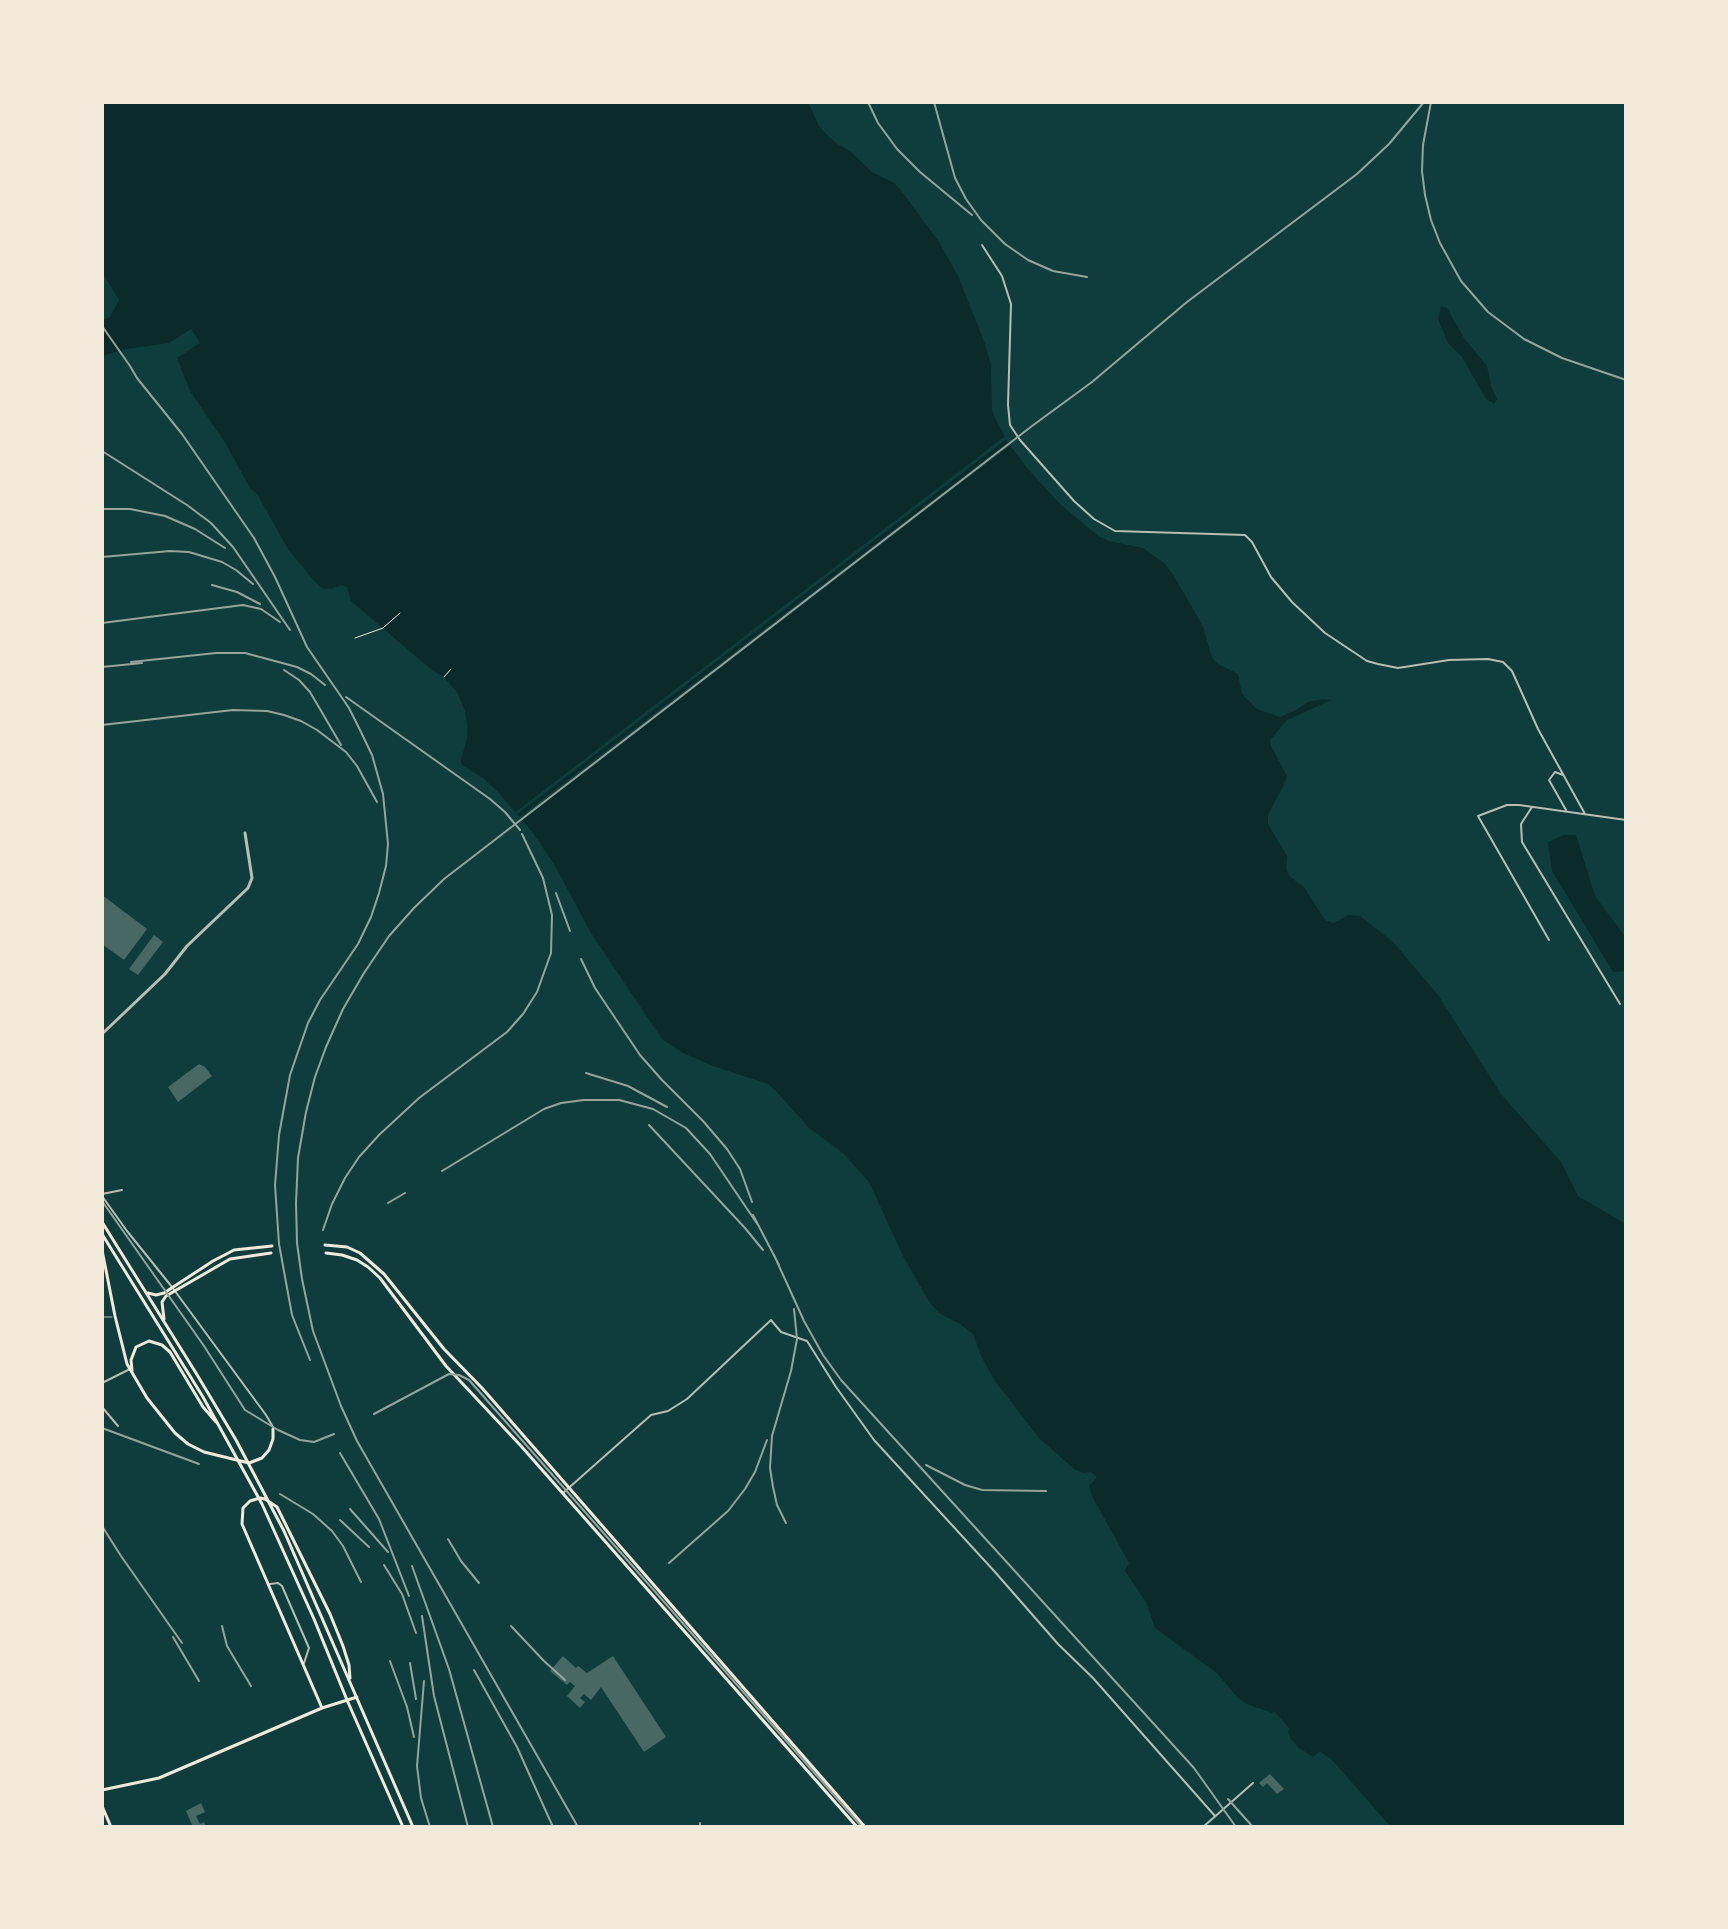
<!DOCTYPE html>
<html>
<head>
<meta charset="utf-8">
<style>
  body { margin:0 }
  #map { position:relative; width:1728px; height:1929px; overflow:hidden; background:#0f3d3e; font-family:"Sofia Sans Condensed",sans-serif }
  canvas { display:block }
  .frame { position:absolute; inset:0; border:104px solid #f1e9da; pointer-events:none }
</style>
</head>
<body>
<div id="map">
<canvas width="1728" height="1929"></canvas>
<div class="frame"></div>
</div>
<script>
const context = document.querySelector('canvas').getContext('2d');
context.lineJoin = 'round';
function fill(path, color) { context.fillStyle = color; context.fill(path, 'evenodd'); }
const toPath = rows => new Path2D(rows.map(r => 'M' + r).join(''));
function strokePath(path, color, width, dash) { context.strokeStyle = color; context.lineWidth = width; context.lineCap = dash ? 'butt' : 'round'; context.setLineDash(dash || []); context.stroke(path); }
fill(toPath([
  [102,102,808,102,819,126,827,135,836,143,851,152,872,172,894,183,900,189,939,242,958,276,985,344,991,365,992,410,995,418,1007,441,1027,468,1060,504,1098,536,1109,541,1143,548,1164,563,1172,573,1196,614,1203,627,1212,658,1218,664,1238,674,1242,694,1257,709,1280,717,1294,711,1308,702,1322,699,1331,700,1287,720,1270,740,1271,746,1287,776,1283,787,1268,814,1268,824,1287,856,1286,869,1289,876,1304,887,1325,920,1333,923,1349,915,1360,916,1393,942,1438,995,1501,1094,1561,1162,1578,1196,1626,1224,1626,1827,1391,1827,1333,1761,1320,1751,1313,1757,1298,1747,1290,1738,1288,1731,1290,1729,1274,1711,1272,1713,1247,1704,1237,1697,1217,1673,1155,1628,1146,1602,1125,1571,1129,1563,1092,1496,1089,1486,1097,1477,1091,1472,1083,1473,1074,1469,1039,1438,995,1381,982,1358,973,1334,960,1324,939,1313,930,1303,904,1258,869,1182,844,1154,808,1127,776,1091,768,1084,713,1066,683,1053,662,1039,591,933,554,864,533,833,498,792,483,778,462,765,461,761,467,738,467,724,465,711,457,692,444,677,433,671,351,601,347,587,341,585,330,589,322,588,315,582,288,549,257,494,250,488,226,444,190,391,177,358,200,343,191,329,169,343,126,349,102,356,102,320,110,317,119,300,102,272],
  [1441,306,1447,308,1464,338,1487,366,1491,386,1497,399,1494,404,1486,399,1462,357,1448,343,1438,319],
  [1564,835,1576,835,1595,896,1624,935,1626,941,1626,971,1613,972,1552,871,1548,842]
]), '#0a2a2b');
fill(toPath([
  [1008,434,1009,437,515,816,513,814],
  [1011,440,1013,443,520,822,517,819]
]), '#0f3d3e');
fill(toPath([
  [102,895,147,929,124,960,102,944],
  [154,935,163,942,138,975,129,969],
  [199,1064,205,1067,212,1076,178,1102,168,1087],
  [563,1656,576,1668,578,1666,587,1673,613,1656,666,1737,644,1752,601,1687,591,1700,584,1694,580,1698,585,1702,580,1708,567,1696,575,1686,570,1682,567,1685,550,1671],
  [1270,1774,1284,1789,1277,1794,1267,1783,1263,1787,1259,1783],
  [201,1803,205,1812,196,1816,200,1824,204,1822,206,1826,193,1827,186,1811]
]), '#486865');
strokePath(toPath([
  [355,638,383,628,400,613],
  [444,677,451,669]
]), '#f1e9da', 1);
strokePath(toPath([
  [102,1317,112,1317]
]), '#b8beb3', 1);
strokePath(toPath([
  [982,245,1002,276,1011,304,1008,405,1010,425,1020,440,1074,501,1094,519,1115,531,1245,535,1252,542,1271,577,1292,602,1325,633,1367,661,1378,664,1398,668,1449,660,1488,659,1503,662,1512,671,1538,729,1585,814],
  [1563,775,1555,772,1549,780,1566,810],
  [1532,807,1521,824,1522,842,1620,1004],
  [1549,940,1478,816,1507,805,1519,805,1626,820],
  [102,1194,122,1190],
  [102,1196,127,1231,172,1287,266,1415,273,1427],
  [102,1383,130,1369],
  [102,1407,118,1426],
  [563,1493,651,1415,668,1411,687,1399,771,1320,781,1332,807,1341,836,1387,874,1440,995,1572,1058,1644,1093,1678,1215,1816],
  [270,1584,278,1583,282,1586,309,1648,304,1663],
  [1203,1827,1253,1783]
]), '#b8beb3', 2);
strokePath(toPath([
  [102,1034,165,974,187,946,248,888,252,878,245,833]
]), '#b8beb3', 3);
strokePath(toPath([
  [102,1222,196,1373,236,1440,284,1531,413,1827],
  [102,1234,203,1397,262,1504,314,1619,347,1700,403,1827],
  [325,1245,347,1247,360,1253,384,1274,444,1349,482,1388,865,1827],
  [102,1250,115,1316,127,1364,147,1398,175,1433,188,1444,204,1452,249,1463,262,1458,269,1450,273,1439,273,1429],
  [326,1253,342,1255,357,1260,368,1267,380,1278,446,1366,521,1446,857,1827],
  [148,1293,156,1295,164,1293,213,1261,234,1250,272,1246],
  [164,1319,162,1302,166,1296,230,1259,271,1253],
  [132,1371,131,1360,136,1347,149,1341,162,1345,170,1352,203,1407,216,1422],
  [322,1708,242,1524,243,1508,250,1501,260,1498,265,1499,277,1507,330,1614,343,1646,349,1665,350,1678],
  [102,1790,159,1778,322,1708,357,1697],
  [102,1806,111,1827]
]), '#f1e9da', 3);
strokePath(toPath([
  [102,1201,204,1346,245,1410,278,1430,300,1440,314,1442,334,1434],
  [374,1414,449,1374,459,1375,469,1380,862,1827]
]), '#97a49c', 2);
strokePath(toPath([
  [868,102,878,123,897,149,920,172,972,215],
  [934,102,955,178,966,199,981,220,1005,244,1028,260,1053,271,1087,277],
  [1431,102,1423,145,1422,171,1425,195,1431,220,1440,243,1461,281,1488,312,1524,339,1562,358,1626,380],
  [102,326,130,366,137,378,182,434,254,538,275,577,307,647,349,708,361,732,372,755,383,794,388,844,386,866,379,893,371,917,358,944,320,1000,308,1023,290,1075,279,1135,275,1185,279,1244,292,1315,310,1360],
  [102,451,187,505,211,523,233,547,290,630],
  [102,509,130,509,165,516,195,529,225,548],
  [102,557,170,551,189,552,222,562,236,570,253,584],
  [212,585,237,592,260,604],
  [102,623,243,605,261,609,280,622],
  [131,662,216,653,245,653,297,667,311,674,325,685],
  [102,667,142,663],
  [284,670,299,680,310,692,341,745],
  [346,697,490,799,505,812,520,830],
  [102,725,233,710,267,711,284,715,301,721,317,730,346,752,357,766,377,802],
  [556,893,570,931],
  [581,959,595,988,640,1055,662,1080,703,1121,727,1149,740,1169,752,1202],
  [586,1073,628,1086,667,1107],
  [649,1125,745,1228,763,1250],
  [442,1171,544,1109,561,1103,584,1100,619,1100,653,1109,686,1128,710,1154,758,1225],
  [388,1203,405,1193],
  [753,1215,779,1265],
  [323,1230,332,1204,345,1178,359,1157,379,1135,419,1098,507,1032,523,1014,537,992,551,953,552,915,543,878,522,834],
  [774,1255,804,1321,823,1355,841,1380,1194,1768,1236,1827],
  [102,1428,199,1464],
  [340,1453,379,1519,409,1596],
  [926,1465,965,1485,982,1490,1046,1491],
  [280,1494,313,1514,332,1531,343,1546,361,1582],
  [350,1509,388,1552],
  [340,1520,369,1547],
  [786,1523,777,1505,773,1487,770,1468,772,1436,791,1371,797,1339,794,1309],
  [102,1526,121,1556,182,1643],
  [448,1539,461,1561,479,1583],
  [669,1563,728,1511,745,1489,755,1472,767,1440],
  [384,1565,402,1594,416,1633],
  [412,1566,449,1669,493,1827],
  [422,1616,434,1696,468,1827],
  [222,1626,227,1646,251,1686],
  [511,1626,544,1661,565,1680],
  [173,1637,199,1681],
  [390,1661,407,1707,414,1737],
  [410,1663,416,1699],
  [474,1670,517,1747,553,1827],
  [424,1681,417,1766,421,1798,430,1827],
  [1228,1799,1253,1827],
  [700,1823,700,1827],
  [578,1827,357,1441,341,1406,313,1331,302,1279,297,1243,296,1203,298,1158,306,1112,315,1077,326,1047,343,1009,364,973,389,936,414,908,444,879,1032,426,1092,382,1187,302,1357,174,1389,144,1424,102]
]), '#97a49c', 2);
</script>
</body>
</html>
